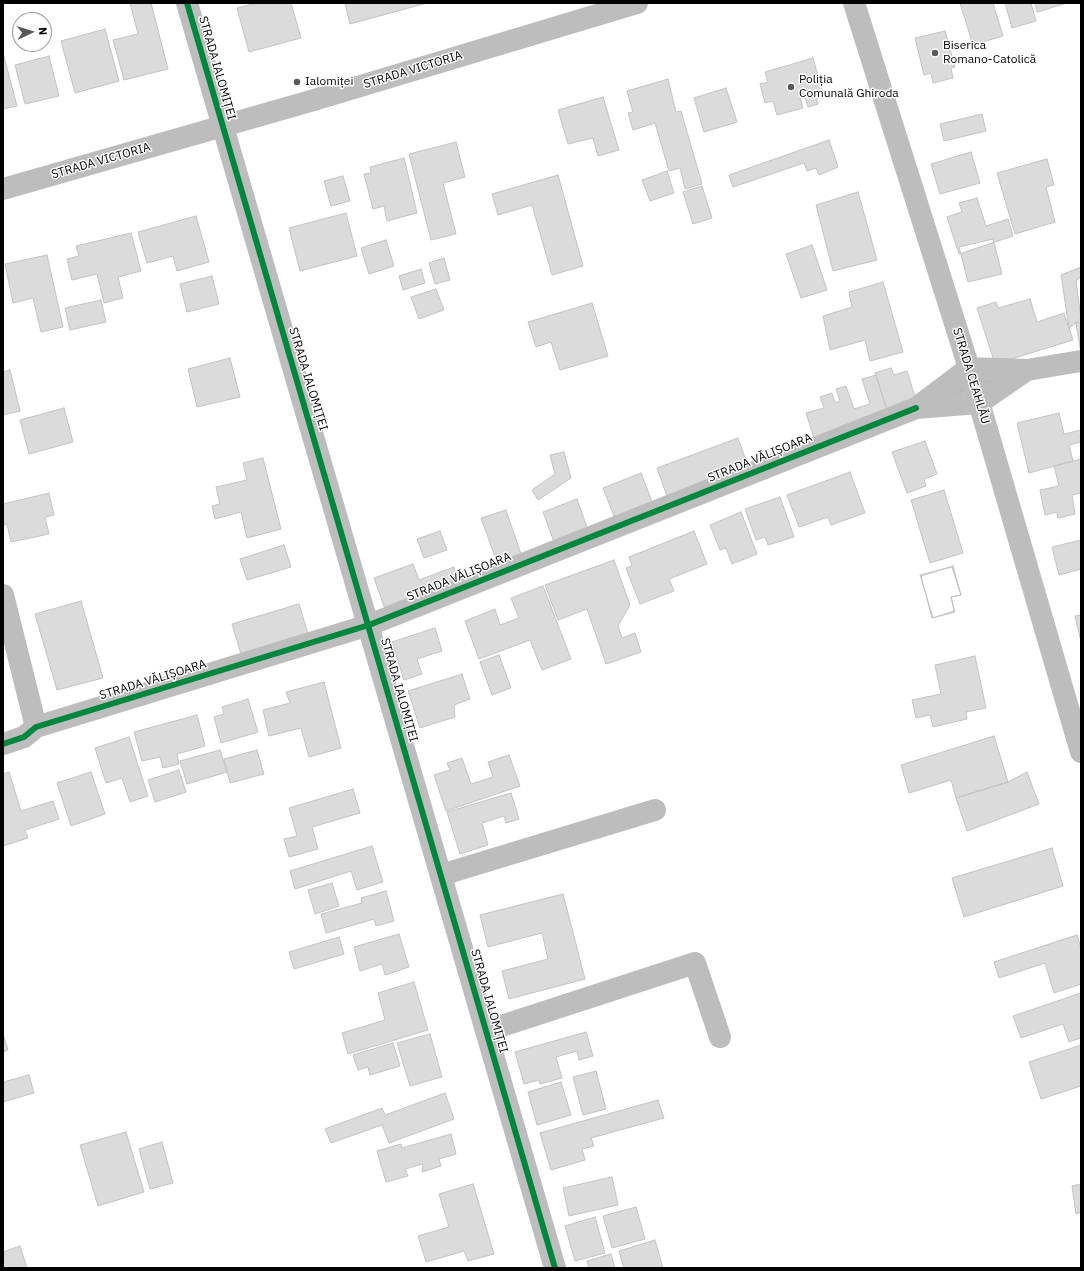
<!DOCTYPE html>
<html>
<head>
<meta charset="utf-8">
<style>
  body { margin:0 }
  #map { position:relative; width:1084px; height:1271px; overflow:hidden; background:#fff; font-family:"IBM Plex Sans",sans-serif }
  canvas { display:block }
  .frame { position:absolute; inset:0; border:4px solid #000; pointer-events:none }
  .north { position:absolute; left:12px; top:12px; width:40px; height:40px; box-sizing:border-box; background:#fff; border:1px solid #999; border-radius:50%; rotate:86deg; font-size:11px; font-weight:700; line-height:16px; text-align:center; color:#000 }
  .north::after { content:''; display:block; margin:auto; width:14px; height:18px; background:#595959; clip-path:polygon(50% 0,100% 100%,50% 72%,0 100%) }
</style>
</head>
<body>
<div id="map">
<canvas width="1084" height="1271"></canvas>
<div class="frame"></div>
<div class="north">N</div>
</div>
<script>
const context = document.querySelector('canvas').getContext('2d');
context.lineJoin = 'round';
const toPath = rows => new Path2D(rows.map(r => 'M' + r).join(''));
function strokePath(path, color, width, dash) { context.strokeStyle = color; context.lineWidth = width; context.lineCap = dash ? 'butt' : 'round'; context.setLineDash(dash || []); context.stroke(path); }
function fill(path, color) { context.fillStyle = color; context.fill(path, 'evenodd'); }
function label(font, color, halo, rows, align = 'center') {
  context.font = font + ' "IBM Plex Sans",sans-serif'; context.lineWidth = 3; context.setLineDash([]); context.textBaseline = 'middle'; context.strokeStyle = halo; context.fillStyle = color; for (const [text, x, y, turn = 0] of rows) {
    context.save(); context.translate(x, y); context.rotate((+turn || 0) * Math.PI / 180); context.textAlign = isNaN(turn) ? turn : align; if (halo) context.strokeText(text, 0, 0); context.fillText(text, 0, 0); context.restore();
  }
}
strokePath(toPath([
  [945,396,1002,377]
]), '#bababa', 7);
const building = toPath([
  [130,3,151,3,168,69,124,80,113,40,138,34,130,3],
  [257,3,291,3,301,38,249,52,237,8,257,3],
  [345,3,427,3,350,24,345,3],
  [960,3,993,3,1003,36,973,45,960,3],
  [1005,3,1031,3,1036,21,1012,28,1005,3],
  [1035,3,1063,3,1064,4,1037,12,1035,3],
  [105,29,119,81,75,93,61,41,105,29],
  [945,31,955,67,951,68,953,78,933,83,931,73,924,75,915,38,945,31],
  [3,53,17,106,3,109,3,53],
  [49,56,59,96,25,104,15,65,49,56],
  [813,58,822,90,815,91,818,104,808,107,804,93,799,94,803,108,777,115,773,101,765,103,760,84,768,82,765,72,813,58],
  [668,79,676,112,681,111,702,184,685,189,680,168,669,171,655,123,633,130,628,113,633,112,627,91,668,79],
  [726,88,737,122,704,132,694,98,726,88],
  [603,97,619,150,598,156,593,138,568,144,558,110,603,97],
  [982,114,986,131,944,141,940,124,982,114],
  [829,140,838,167,819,175,816,168,807,171,804,163,733,187,729,175,829,140],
  [456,142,465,177,443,183,456,234,431,240,409,154,456,142],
  [971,152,980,183,940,194,931,164,971,152],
  [404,158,417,213,387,221,384,206,373,209,364,174,371,173,370,167,404,158],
  [1047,159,1054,185,1046,187,1055,222,1015,234,997,173,1047,159],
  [667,171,674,193,650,201,642,180,667,171],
  [558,175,583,266,552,275,532,205,498,215,492,194,558,175],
  [343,176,350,201,331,206,324,181,343,176],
  [702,186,712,218,693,224,683,192,702,186],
  [858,192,877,260,833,271,816,205,858,192],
  [977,198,986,226,1008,219,1013,236,959,254,947,217,962,212,959,203,977,198],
  [346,213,357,256,300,271,289,228,346,213],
  [196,216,209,262,177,271,173,256,147,263,138,232,196,216],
  [131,233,141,271,118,277,123,298,104,303,97,274,72,280,67,259,79,256,76,246,131,233],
  [993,239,1002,274,968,282,959,247,993,239],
  [386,240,394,266,369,274,361,248,386,240],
  [812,245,827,290,801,298,786,254,812,245],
  [47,255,63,327,41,332,33,298,13,303,5,264,47,255],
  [444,258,450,280,435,284,429,263,444,258],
  [1081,267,1081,277,1076,281,1081,319,1069,328,1061,275,1081,267],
  [421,269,425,283,403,290,399,276,421,269],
  [212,276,219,304,187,312,180,284,212,276],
  [883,282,903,352,870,361,865,340,830,350,823,316,852,307,849,292,883,282],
  [436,289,444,310,419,319,411,297,436,289],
  [1030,299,1037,322,1064,313,1073,340,995,364,977,308,996,302,998,308,1030,299],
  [101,300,106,322,70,330,65,308,101,300],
  [592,303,608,356,560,370,551,342,536,347,528,322,592,303],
  [1081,322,1081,353,1076,323,1081,322],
  [230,358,240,397,197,407,188,369,230,358],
  [891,368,894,375,907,371,917,403,888,412,875,373,891,368],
  [10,370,20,411,3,415,3,372,10,370],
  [876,375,889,417,815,441,806,413,824,408,820,397,832,393,835,403,840,401,836,389,846,386,854,409,870,404,862,379,876,375],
  [64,408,73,442,29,454,20,420,64,408],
  [1059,413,1064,434,1081,430,1081,442,1069,445,1073,461,1029,473,1017,423,1059,413],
  [738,438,749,469,668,499,657,468,738,438],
  [925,441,937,474,924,479,926,486,907,493,892,452,925,441],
  [564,452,571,478,538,500,532,490,555,474,550,455,564,452],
  [263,458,281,529,247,538,241,512,215,519,212,506,220,504,216,487,247,480,243,463,263,458],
  [1081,459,1081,493,1072,495,1075,514,1058,518,1057,512,1045,515,1040,490,1059,486,1054,466,1081,459],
  [850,472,865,513,831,525,828,517,799,527,787,495,850,472],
  [641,473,654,507,616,521,603,488,641,473],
  [944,490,963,553,930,563,911,500,944,490],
  [49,493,54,515,45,517,49,534,11,542,7,524,3,525,3,504,49,493],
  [780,497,794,537,768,545,765,537,756,540,745,509,780,497],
  [577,499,589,533,555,545,543,512,577,499],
  [506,510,522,557,498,565,481,518,506,510],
  [741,512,757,554,732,564,726,548,720,550,710,525,741,512],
  [440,531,447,550,424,558,417,539,440,531],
  [694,531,707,564,669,579,674,591,640,604,626,568,632,566,629,557,694,531],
  [1081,540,1081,569,1059,575,1052,547,1081,540],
  [284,545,291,567,247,580,240,559,284,545],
  [614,560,630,605,618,626,622,638,635,633,641,652,606,664,587,609,558,620,545,585,614,560],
  [413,564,419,580,454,567,459,582,385,609,374,578,413,564],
  [953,566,961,595,951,597,955,612,932,618,921,576,953,566],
  [952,567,961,595,951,597,954,611,933,618,920,575,952,567],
  [543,586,571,659,542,670,530,640,479,659,465,621,495,609,500,625,519,618,511,598,543,586],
  [81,601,103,678,57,690,35,614,81,601],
  [299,604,308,634,241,654,232,624,299,604],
  [1081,615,1081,642,1075,616,1081,615],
  [435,628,442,651,417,659,422,674,404,680,392,642,435,628],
  [499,655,511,688,492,695,480,662,499,655],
  [975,656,986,708,966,712,967,719,933,727,930,715,916,718,912,700,941,694,935,665,975,656],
  [462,674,470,699,454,705,455,717,420,728,408,691,462,674],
  [324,682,341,748,309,757,301,728,269,736,263,710,290,703,286,692,324,682],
  [248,699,258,732,221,743,214,717,224,714,222,707,248,699],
  [197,715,205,746,177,754,179,764,163,768,160,757,142,761,134,732,197,715],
  [994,736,1008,782,956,798,951,780,909,793,901,765,994,736],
  [129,737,148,796,130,802,122,778,106,783,95,748,129,737],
  [220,750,227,772,187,784,180,761,220,750],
  [257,750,264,774,230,783,224,759,257,750],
  [509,755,520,786,446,811,434,775,450,770,447,763,462,758,471,784,493,777,488,762,509,755],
  [179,770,186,792,155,802,148,780,179,770],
  [9,772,21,811,53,801,59,819,25,830,28,838,3,846,3,774,9,772],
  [91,772,105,814,71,826,57,783,91,772],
  [1027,772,1039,804,967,831,956,798,1008,782,1027,772],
  [353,789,360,813,312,827,318,849,289,857,284,839,297,836,289,808,353,789],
  [511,793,519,819,506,823,504,816,482,823,488,845,460,854,447,812,511,793],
  [372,846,383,882,357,890,351,871,295,889,290,871,372,846],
  [1052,848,1063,886,964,917,952,878,1052,848],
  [332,883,339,906,315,914,308,890,332,883],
  [386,891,394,921,376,926,374,919,326,933,321,914,362,903,361,898,386,891],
  [563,894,585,979,509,999,502,971,548,959,542,933,488,947,480,915,563,894],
  [399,934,409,967,385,975,382,964,360,971,354,947,399,934],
  [1077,935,1081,948,1081,984,1054,993,1045,963,999,978,994,962,1077,935],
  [339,937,344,954,294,969,289,952,339,937],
  [414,982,428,1030,348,1054,342,1033,385,1020,378,993,414,982],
  [1081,993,1081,1038,1069,1042,1063,1024,1021,1038,1013,1016,1081,993],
  [586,1032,593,1056,579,1060,577,1051,556,1057,562,1078,540,1084,539,1080,524,1084,515,1052,586,1032],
  [3,1034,8,1050,3,1052,3,1034],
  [430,1034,442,1077,410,1086,397,1043,430,1034],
  [393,1043,400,1066,370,1075,368,1067,358,1070,353,1055,393,1043],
  [1081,1045,1081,1086,1041,1099,1029,1062,1081,1045],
  [596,1071,606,1109,583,1115,573,1077,596,1071],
  [29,1075,34,1093,3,1102,3,1082,29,1075],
  [561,1082,571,1115,537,1125,528,1092,561,1082],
  [445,1093,454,1119,389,1143,382,1125,331,1143,325,1129,382,1108,385,1115,445,1093],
  [658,1100,664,1118,591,1138,594,1146,582,1149,585,1160,551,1170,540,1133,658,1100],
  [126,1132,144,1192,98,1206,80,1145,126,1132],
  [451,1134,456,1154,439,1159,441,1166,422,1172,423,1164,405,1169,408,1176,386,1182,377,1151,401,1144,402,1148,451,1134],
  [162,1142,173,1183,150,1189,139,1149,162,1142],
  [612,1177,618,1205,569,1216,563,1188,612,1177],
  [473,1184,494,1254,468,1261,464,1251,426,1262,418,1236,449,1227,439,1194,473,1184],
  [1081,1184,1081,1212,1076,1214,1072,1186,1081,1184],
  [636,1207,645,1239,612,1248,603,1216,636,1207],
  [595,1217,605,1253,575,1261,565,1226,595,1217],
  [655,1240,663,1268,624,1268,619,1251,655,1240],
  [20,1246,27,1268,3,1268,3,1252,20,1246],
  [611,1254,615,1268,589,1268,587,1261,611,1254]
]);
fill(building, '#dbdbdb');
strokePath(building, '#c3c3c3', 1);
strokePath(toPath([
  [187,3,555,1268],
  [854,3,969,368,1081,752],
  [3,189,314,100,637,3],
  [1027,370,979,403,916,408,969,368,1027,370,1081,361],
  [3,595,36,727],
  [3,744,24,737,36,727,369,625,916,408],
  [441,875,655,810],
  [486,1031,695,963,720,1037]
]), '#bdbdbd', 22);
strokePath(toPath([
  [187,3,555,1268],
  [3,744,24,737,36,727,369,625,916,408]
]), '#00873e', 6);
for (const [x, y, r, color] of [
  [935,53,4,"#595959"],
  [297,82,4,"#595959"],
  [791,87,4,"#595959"]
]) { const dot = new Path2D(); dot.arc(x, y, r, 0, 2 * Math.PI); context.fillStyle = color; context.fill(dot); strokePath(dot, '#fff', 1.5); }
label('12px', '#000', '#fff', [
  ["Biserica",943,46],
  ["Romano-Catolică",943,60],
  ["Poliția",799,80],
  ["Comunală Ghiroda",799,94],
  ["Ialomiței",305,82]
], 'left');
label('12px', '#000', '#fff', [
  ["STRADA IALOMIȚEI",217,68,74],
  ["STRADA VICTORIA",413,70,-17],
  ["STRADA VICTORIA",101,161,-16],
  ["STRADA CEAHLĂU",971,376,73],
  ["STRADA IALOMIȚEI",308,379,73],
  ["STRADA VĂLIȘOARA",760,458,-22],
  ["STRADA VĂLIȘOARA",459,577,-22],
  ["STRADA VĂLIȘOARA",153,680,-17],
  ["STRADA IALOMIȚEI",399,690,74],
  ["STRADA IALOMIȚEI",489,1001,74]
]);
</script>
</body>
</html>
